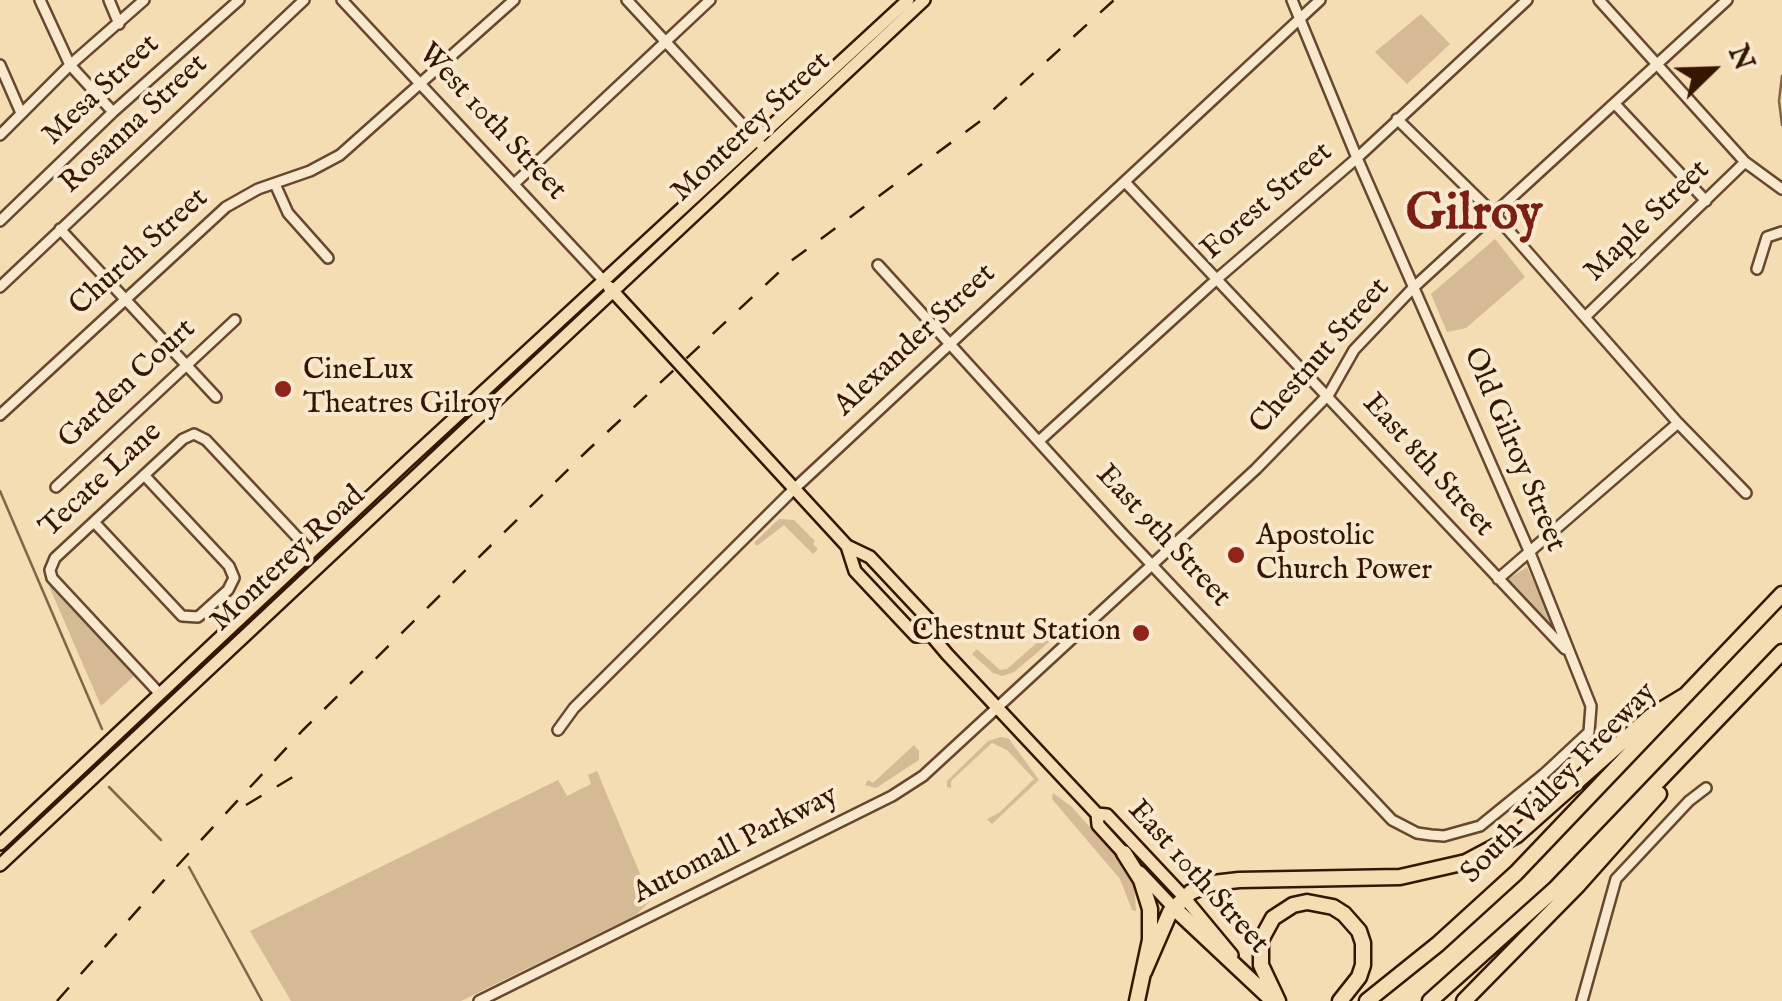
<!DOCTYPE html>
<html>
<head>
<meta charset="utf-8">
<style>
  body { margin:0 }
  #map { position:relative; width:1782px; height:1001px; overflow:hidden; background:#f4dcb3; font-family:"IM FELL English",serif }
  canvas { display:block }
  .north { position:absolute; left:1662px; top:20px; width:100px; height:100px; -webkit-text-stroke:8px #f8e8ce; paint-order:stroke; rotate:67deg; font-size:28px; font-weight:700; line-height:40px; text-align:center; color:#351602 }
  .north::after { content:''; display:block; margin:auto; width:35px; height:45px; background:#351602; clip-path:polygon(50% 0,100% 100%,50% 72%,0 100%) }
</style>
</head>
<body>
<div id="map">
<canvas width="1782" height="1001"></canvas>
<div class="north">N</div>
</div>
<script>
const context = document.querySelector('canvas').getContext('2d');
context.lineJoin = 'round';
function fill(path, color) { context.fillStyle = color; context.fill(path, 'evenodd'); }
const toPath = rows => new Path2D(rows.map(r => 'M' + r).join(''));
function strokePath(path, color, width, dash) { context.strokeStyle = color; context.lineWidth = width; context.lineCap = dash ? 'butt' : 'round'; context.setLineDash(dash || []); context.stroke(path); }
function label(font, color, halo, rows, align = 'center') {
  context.font = font + ' "IM FELL English",serif'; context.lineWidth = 8; context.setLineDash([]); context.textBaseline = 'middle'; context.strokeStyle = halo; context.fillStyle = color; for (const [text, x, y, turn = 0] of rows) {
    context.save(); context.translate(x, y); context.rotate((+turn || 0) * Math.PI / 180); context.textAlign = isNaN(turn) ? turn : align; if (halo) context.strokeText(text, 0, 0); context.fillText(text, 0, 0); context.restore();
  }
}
fill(toPath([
  [1421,14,1450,44,1407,84,1375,52],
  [1495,239,1525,277,1466,328,1447,332,1431,294],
  [374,499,379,503,152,713,173,688],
  [779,519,794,520,815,541,813,544,818,549,813,554,784,525,757,546,754,543],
  [1527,567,1559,638,1505,581],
  [52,585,134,676,101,706,49,586],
  [1047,634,1052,639,1038,652,1014,672,1002,676,993,673,972,654,977,649,1000,670,1007,669],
  [1001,737,1009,739,1039,780,992,824,987,819,999,813,1034,779,1007,750,992,743,951,781,951,788,947,787,947,781,988,741],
  [914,745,919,751,919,760,876,788,865,785,868,780,873,783],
  [597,771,651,900,636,915,461,1001,291,1001,250,931,558,780,567,796,591,784,588,775],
  [1053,793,1071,806,1120,861,1134,884,1136,911,1132,910,1120,879,1052,799]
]), '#d4ba95');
strokePath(toPath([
  [1782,76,1779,101,1782,125],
  [0,491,102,729],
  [109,787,161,840],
  [189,867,262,1001]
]), '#816548', 2.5);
const minor = toPath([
  [40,0,70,65,113,112],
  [109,0,119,24],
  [342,0,603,280],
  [627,0,764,148],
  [1599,0,1745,162,1782,189],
  [0,65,21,113],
  [1615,104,1706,201],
  [1397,119,1495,215,1678,423,1746,493],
  [0,135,70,65,144,0],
  [1125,182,1565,649],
  [275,184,288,213,328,258],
  [514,184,710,0],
  [0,221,113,112,239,0],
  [60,229,216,397],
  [878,265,1119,530,1392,820,1417,833,1431,835,1444,836,1480,826,1544,774,1589,732,1591,706,1530,553,1357,158,1292,0],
  [1757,269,1767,237,1782,232],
  [0,287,304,0],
  [1585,317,1745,162],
  [0,415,226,207,258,189,310,171,340,155,514,0],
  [1039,441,1218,278,1357,158,1527,0],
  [56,487,235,320],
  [94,522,182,616,198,617,228,590,234,578,229,566,144,475],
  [1498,579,1678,423],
  [160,694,52,578,50,570,55,558,183,439,194,434,206,440,311,552],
  [558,730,574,708,794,489,1320,0],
  [479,1001,892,796,923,776,1256,469,1329,394,1354,350,1413,288,1727,0],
  [1582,1001,1616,879,1689,801,1706,788]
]);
const major = toPath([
  [609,287,847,546,870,557,931,622,931,635,947,654,1097,814,1107,815,1183,896,1232,955],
  [847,546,855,571,916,636,931,635],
  [1097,814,1098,825,1128,858],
  [0,844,409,460,908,0],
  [0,865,924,0],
  [1140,872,1173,907]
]);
const highway = toPath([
  [1124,853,1141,880,1150,909,1150,940,1137,1001],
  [1173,907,1271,999],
  [1144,972,1170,912,1191,892,1213,883,1239,880,1400,877,1466,862,1517,835,1651,716,1684,696],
  [1278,1001,1261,965,1261,940,1273,918,1293,905,1307,902,1333,907,1344,914,1359,931,1363,943,1363,965,1359,977,1340,1001],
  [1367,1001,1438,944,1516,873,1782,594],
  [1430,1001,1555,889,1782,652],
  [1464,1001,1578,885,1659,794]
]);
strokePath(minor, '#65482e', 14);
strokePath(major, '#351602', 16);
strokePath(highway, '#351602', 19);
strokePath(minor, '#f8e8ce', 9);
strokePath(major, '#f4dcb3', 11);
strokePath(highway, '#f4dcb3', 14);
strokePath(toPath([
  [246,805,301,772],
  [57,1001,165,879,303,730,588,450,791,261,983,119,1114,0]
]), '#351602', 2.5, [18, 18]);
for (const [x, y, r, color] of [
  [283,389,10,"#8f2418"],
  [1236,555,10,"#8f2418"],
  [1141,633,10,"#8f2418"]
]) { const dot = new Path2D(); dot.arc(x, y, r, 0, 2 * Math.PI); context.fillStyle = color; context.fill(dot); strokePath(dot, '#f8e8ce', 4); }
label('30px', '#351602', '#f8e8ce', [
  ["Mesa Street",102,91,-43],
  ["West 10th Street",491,123,47],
  ["Rosanna Street",135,125,-43],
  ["Monterey Street",752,128,-43],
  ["Forest Street",1268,202,-41],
  ["Maple Street",1648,222,-44],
  ["Church Street",140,253,-42],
  ["Alexander Street",916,341,-43],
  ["Chestnut Street",1321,357,-49],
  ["Garden Court",128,385,-43],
  ["Old Gilroy Street",1513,450,67],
  ["East 8th Street",1427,466,48],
  ["Tecate Lane",102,481,-43],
  ["East 9th Street",1162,537,47],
  ["Monterey Road",289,560,-43],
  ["South Valley Freeway",1560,784,-46],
  ["Automall Parkway",736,846,-27],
  ["East 10th Street",1197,878,48]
]);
label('30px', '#351602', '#f8e8ce', [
  ["CineLux",303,372],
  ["Theatres Gilroy",303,406],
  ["Apostolic",1256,538],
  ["Church Power",1256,572],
  ["Chestnut Station",1121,633,"right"]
], 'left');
label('bold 50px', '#7a1f14', '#f8e8ce', [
  ["Gilroy",1474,218]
]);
</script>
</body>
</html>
